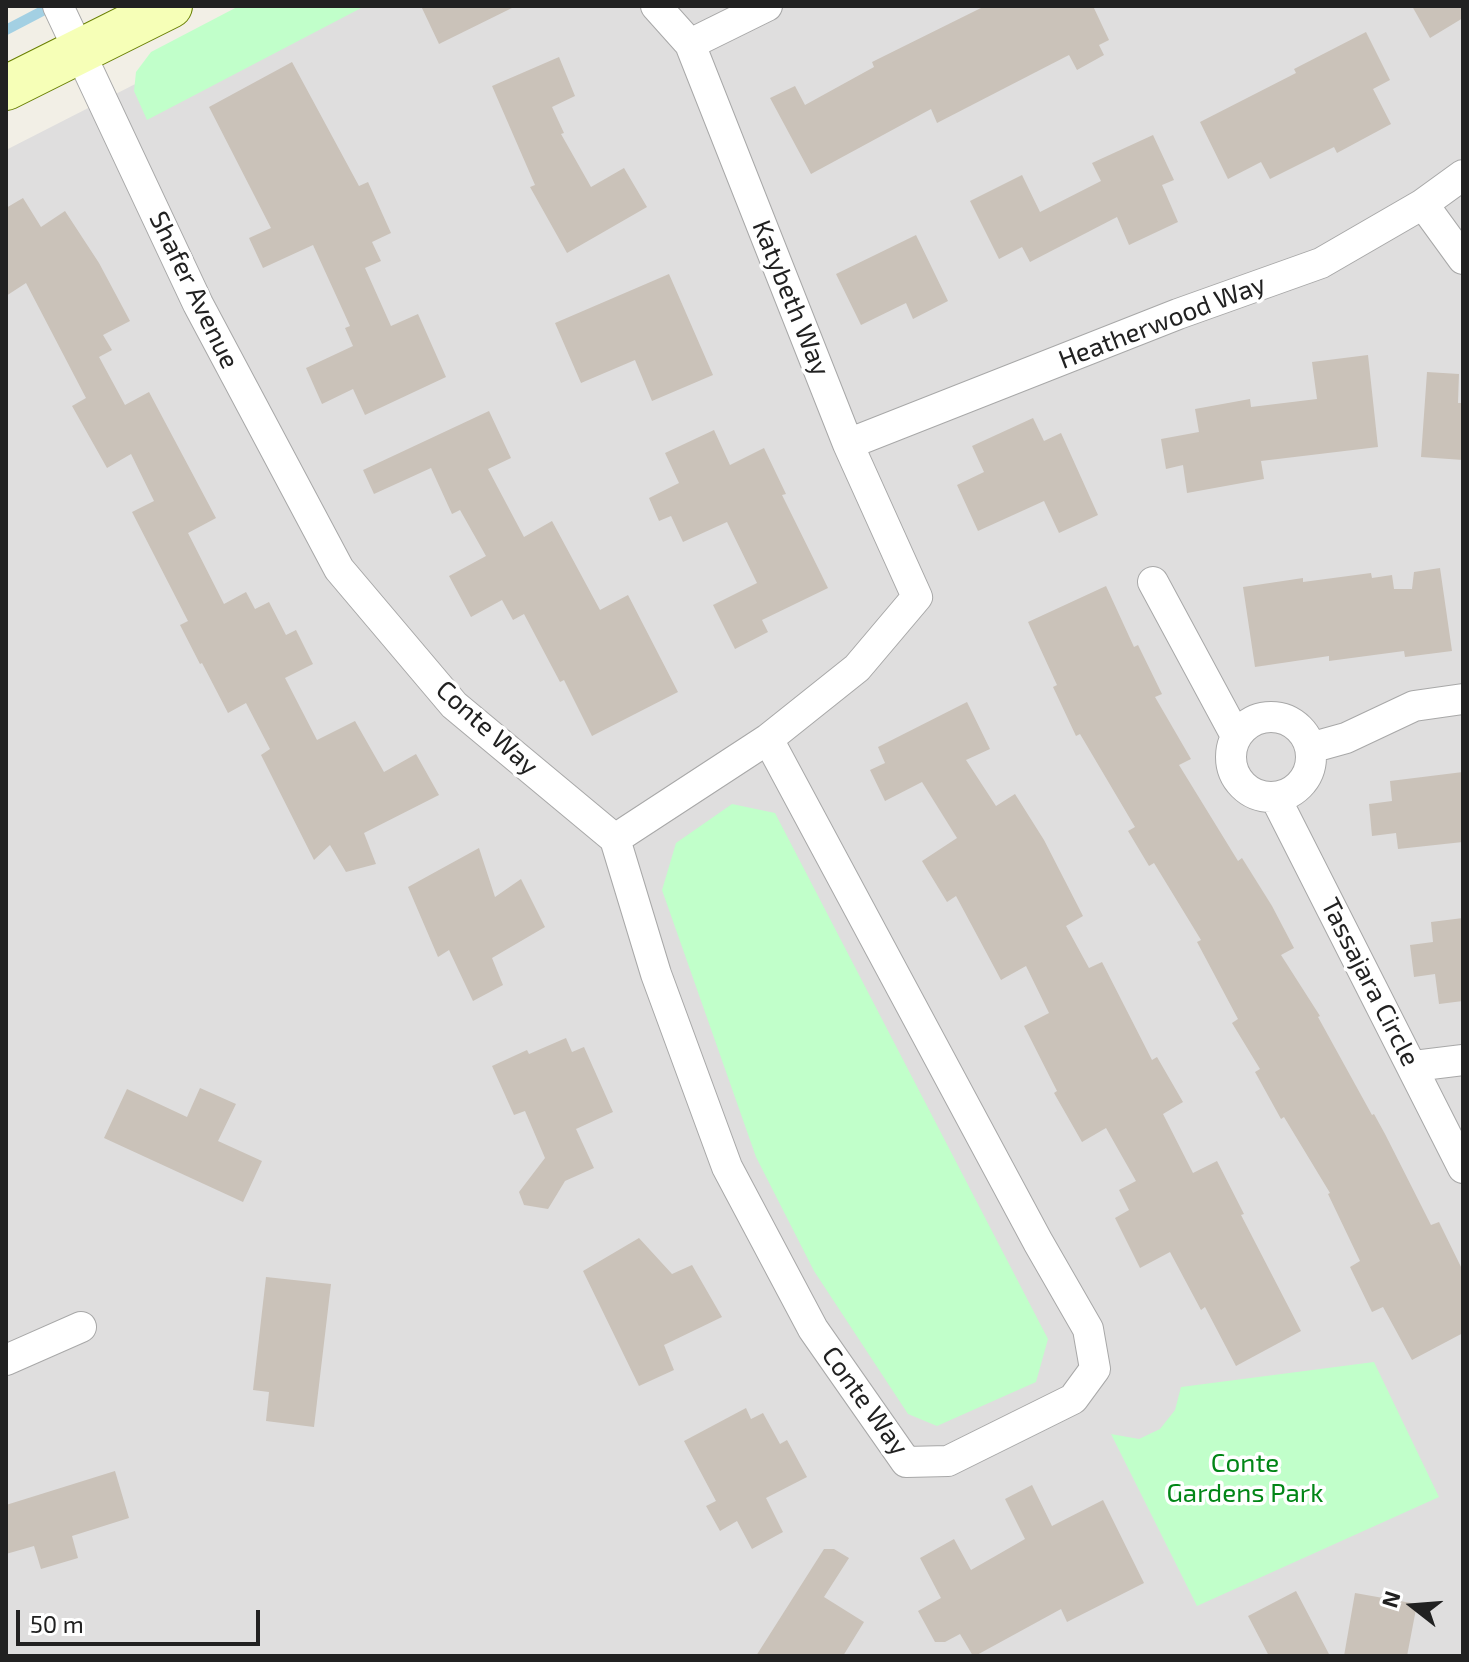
<!DOCTYPE html>
<html>
<head>
<meta charset="utf-8">
<style>
  body { margin:0 }
  #map { position:relative; width:1469px; height:1662px; overflow:hidden; background:#f2efe6; font-family:"Exo 2",sans-serif }
  canvas { display:block }
  .frame { position:absolute; inset:0; border:8px solid #212121; pointer-events:none }
  .north { position:absolute; left:1373px; top:1566px; width:80px; height:80px; -webkit-text-stroke:6px #fff; paint-order:stroke; rotate:287deg; font-size:22px; font-weight:700; line-height:32px; text-align:center; color:#212121 }
  .north::after { content:''; display:block; margin:auto; width:28px; height:36px; background:#212121; clip-path:polygon(50% 0,100% 100%,50% 72%,0 100%) }
  .scale { position:absolute; left:16px; top:1610px; width:244px; height:36px; box-sizing:border-box; border:4px solid #212121; border-top:0; padding-left:10px; font-size:24px; line-height:28px; white-space:nowrap; color:#212121; -webkit-text-stroke:6px #fff; paint-order:stroke }
</style>
</head>
<body>
<div id="map">
<canvas width="1469" height="1662"></canvas>
<div class="frame"></div>
<div class="north">N</div>
<div class="scale">50 m</div>
</div>
<script>
const context = document.querySelector('canvas').getContext('2d');
context.lineJoin = 'round';
function fill(path, color) { context.fillStyle = color; context.fill(path, 'evenodd'); }
const toPath = rows => new Path2D(rows.map(r => 'M' + r).join(''));
function strokePath(path, color, width, dash) { context.strokeStyle = color; context.lineWidth = width; context.lineCap = dash ? 'butt' : 'round'; context.setLineDash(dash || []); context.stroke(path); }
function label(font, color, halo, rows, align = 'center') {
  context.font = font + ' "Exo 2",sans-serif'; context.lineWidth = 7; context.setLineDash([]); context.textBaseline = 'middle'; context.strokeStyle = halo; context.fillStyle = color; for (const [text, x, y, turn = 0] of rows) {
    context.save(); context.translate(x, y); context.rotate((+turn || 0) * Math.PI / 180); context.textAlign = isNaN(turn) ? turn : align; if (halo) context.strokeText(text, 0, 0); context.fillText(text, 0, 0); context.restore();
  }
}
fill(toPath([
  [288,6,1463,6,1463,1656,6,1656,6,150]
]), '#dfdede');
fill(toPath([
  [239,6,365,6,147,120,134,91,136,72,151,52],
  [732,804,775,813,1048,1339,1036,1382,937,1426,908,1414,814,1271,756,1157,662,890,676,843],
  [1374,1362,1439,1497,1197,1606,1111,1434,1139,1439,1160,1429,1175,1410,1181,1387]
]), '#c1ffca');
strokePath(toPath([
  [6,30,52,6]
]), '#a3d0e3', 10);
fill(toPath([
  [421,6,516,6,439,44],
  [985,6,1093,6,1109,40,1099,45,1104,55,1077,70,1069,55,937,123,931,109,811,174,770,98,795,86,805,105,874,67,872,62],
  [1412,6,1463,6,1463,18,1430,38],
  [1366,32,1390,80,1373,89,1391,124,1337,153,1334,147,1270,179,1261,162,1228,179,1200,122,1296,73,1294,69],
  [559,57,575,96,552,107,564,133,561,134,591,187,624,168,647,207,567,253,530,187,535,185,492,86],
  [292,62,359,186,368,182,391,233,372,242,381,261,365,268,391,326,418,314,446,377,365,415,353,389,322,404,306,368,353,346,345,328,350,326,313,245,263,268,249,238,271,228,209,107],
  [1153,135,1174,180,1162,185,1178,222,1129,245,1117,217,1030,262,1022,247,999,259,970,201,1022,175,1040,212,1101,181,1092,163],
  [23,198,41,227,65,211,99,263,130,321,103,335,112,350,99,357,125,405,149,392,216,518,188,533,224,604,246,592,255,609,269,602,286,635,296,630,313,664,285,678,317,740,355,721,384,772,416,754,439,795,364,833,376,864,346,872,330,845,314,860,261,755,270,749,246,703,228,713,202,663,200,664,180,625,188,621,132,512,154,501,131,454,107,468,72,406,86,398,26,283,6,296,6,208],
  [916,235,948,301,913,319,906,303,861,325,836,274],
  [669,274,713,375,652,401,635,360,581,383,555,323],
  [1368,355,1378,447,1261,461,1264,479,1187,493,1183,465,1166,469,1161,439,1199,432,1195,409,1250,399,1251,407,1317,399,1312,362],
  [1427,372,1459,374,1458,403,1463,403,1463,460,1421,457],
  [489,411,511,458,488,469,524,537,552,521,600,610,628,595,678,692,592,736,564,680,560,682,524,614,513,620,502,600,471,617,449,576,486,556,460,510,452,514,431,468,374,494,363,470],
  [1033,418,1044,441,1061,433,1098,515,1059,533,1044,501,978,531,957,485,984,472,972,446],
  [714,430,730,465,764,448,786,494,782,495,828,588,762,620,768,632,735,649,713,605,757,583,727,522,683,542,671,516,659,521,649,498,679,483,665,453],
  [1440,568,1452,651,1405,657,1404,651,1329,661,1329,656,1255,667,1243,587,1303,578,1303,582,1371,573,1372,578,1392,575,1394,589,1412,589,1414,572],
  [1106,586,1134,647,1138,645,1162,694,1155,697,1191,759,1179,765,1238,861,1242,858,1272,906,1294,948,1281,955,1320,1016,1318,1017,1372,1115,1374,1114,1385,1134,1431,1225,1439,1222,1463,1271,1463,1333,1412,1360,1383,1307,1372,1312,1350,1267,1360,1261,1328,1194,1330,1193,1284,1117,1281,1119,1255,1072,1260,1069,1232,1023,1238,1019,1197,942,1201,940,1154,863,1149,866,1128,831,1135,827,1080,734,1076,736,1053,687,1057,685,1028,622],
  [967,702,990,749,966,760,996,806,1015,794,1044,840,1083,916,1066,926,1089,968,1102,962,1152,1060,1157,1057,1183,1102,1163,1114,1193,1173,1217,1161,1244,1214,1241,1215,1301,1331,1236,1366,1205,1307,1201,1310,1170,1252,1140,1268,1115,1218,1129,1210,1119,1190,1136,1181,1106,1128,1082,1142,1054,1093,1057,1091,1024,1026,1049,1013,1026,966,1001,980,956,896,947,902,922,861,957,838,922,782,885,801,870,770,885,763,878,747],
  [1463,772,1463,842,1398,849,1396,833,1372,836,1369,804,1392,801,1390,781],
  [479,848,495,897,521,879,545,927,492,958,503,985,473,1001,449,950,438,957,408,887],
  [1463,918,1463,1001,1439,1004,1435,974,1414,977,1410,945,1433,942,1431,922],
  [566,1038,572,1052,584,1047,613,1112,576,1129,594,1168,565,1181,548,1209,524,1205,519,1192,545,1158,525,1111,514,1115,492,1066,527,1050,529,1054],
  [200,1088,236,1104,218,1141,262,1161,243,1202,104,1138,127,1089,187,1117],
  [639,1238,672,1274,692,1265,722,1317,664,1345,674,1370,639,1386,583,1271],
  [266,1277,331,1284,314,1427,266,1421,269,1392,253,1390],
  [746,1408,751,1419,763,1413,780,1444,787,1440,807,1477,766,1498,783,1532,752,1549,737,1521,720,1531,706,1506,716,1501,684,1441],
  [115,1471,129,1518,72,1536,78,1558,41,1569,34,1546,6,1554,6,1505],
  [1032,1485,1052,1526,1103,1500,1144,1583,1067,1622,1061,1609,975,1656,973,1656,960,1634,945,1642,935,1642,918,1611,941,1598,920,1558,954,1539,971,1570,1025,1539,1005,1499],
  [824,1549,834,1549,849,1558,824,1597,864,1622,843,1656,756,1656],
  [1296,1591,1330,1656,1269,1656,1248,1616],
  [1355,1593,1417,1604,1407,1656,1344,1656]
]), '#cac2b9');
const street = toPath([
  [58,6,198,304,339,569,454,705,615,839],
  [656,6,690,44,848,444,917,597,857,668,768,739,1038,1242,1088,1329,1095,1369,1073,1399,948,1461,906,1462,813,1329,727,1167,656,974,615,839,768,739],
  [690,44,767,6],
  [1423,204,1463,259],
  [848,444,1178,314,1321,263,1423,204,1463,175],
  [1153,582,1236,736],
  '1231 757a40 40 0 1 1 80 0a40 40 0 1 1-80 0Z',
  [1310,748,1346,738,1414,706,1463,699],
  [1275,797,1463,1168],
  [1414,1066,1463,1060],
  [6,1360,81,1327]
]);
const secondary = toPath([
  [6,88,170,6]
]);
strokePath(street, '#a8a8a8', 32);
strokePath(secondary, '#687f00', 46);
strokePath(street, '#fff', 30);
strokePath(secondary, '#f6ffb7', 44);
label('26px', '#212121', '#fff', [
  ["Shafer Avenue",194,290,64],
  ["Katybeth Way",791,298,68],
  ["Heatherwood Way",1162,322,-21],
  ["Conte Way",487,728,42],
  ["Tassajara Circle",1370,982,63],
  ["Conte Way",865,1401,54]
]);
label('26px', '#028617', '#fff', [
  ["Conte",1245,1463],
  ["Gardens Park",1245,1493]
]);
</script>
</body>
</html>
